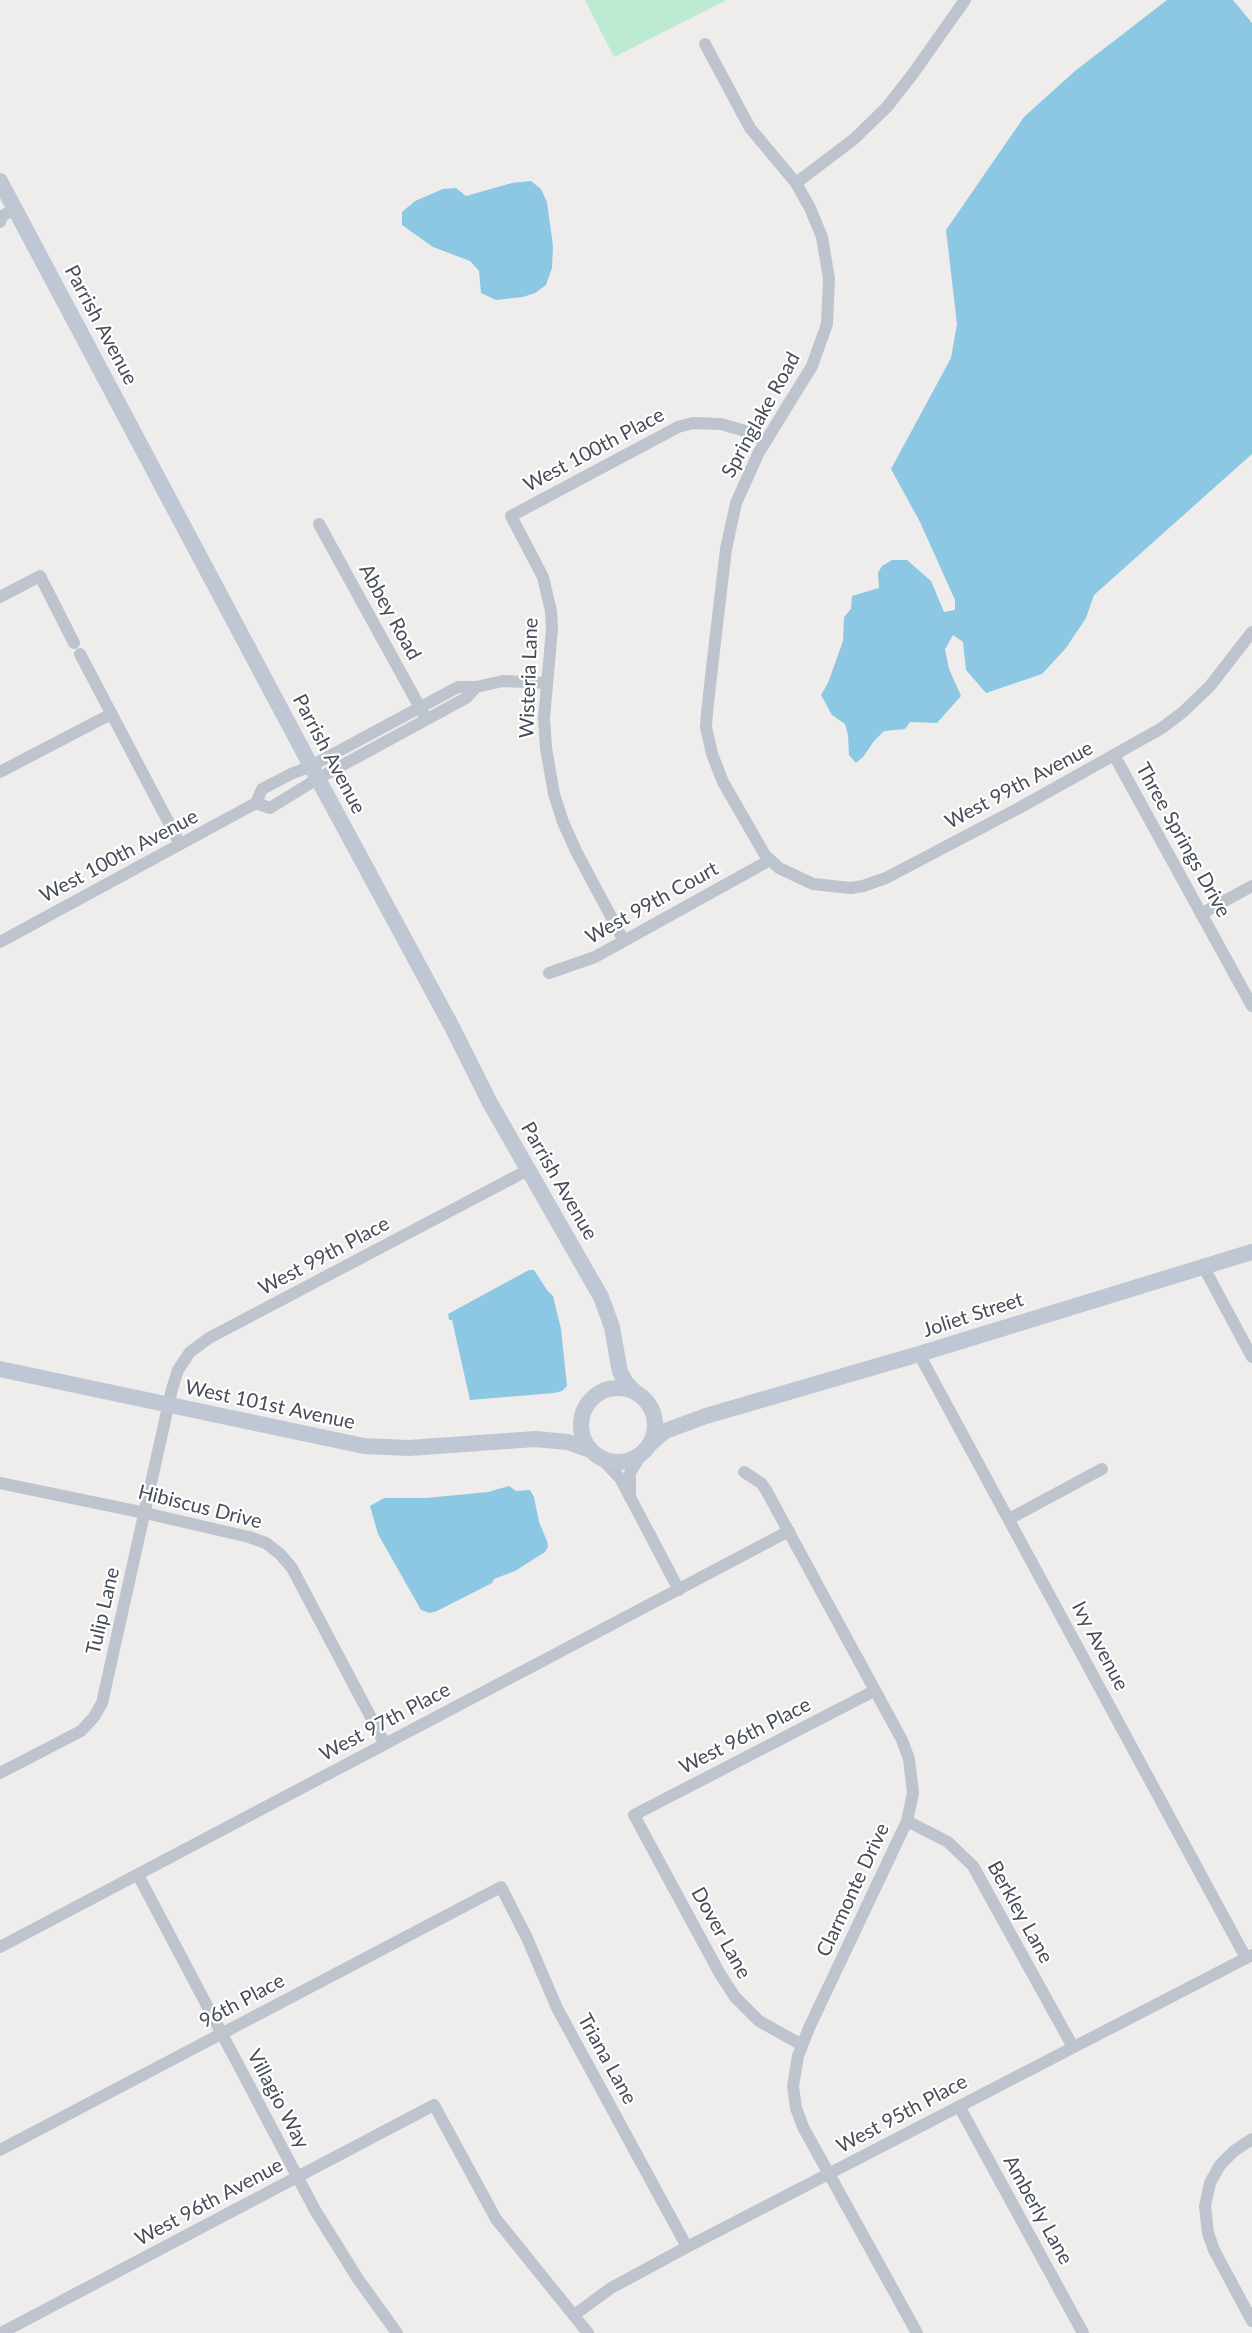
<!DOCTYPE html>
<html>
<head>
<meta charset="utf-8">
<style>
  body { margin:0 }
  canvas { display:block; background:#efecec }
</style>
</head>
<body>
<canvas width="1252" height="2333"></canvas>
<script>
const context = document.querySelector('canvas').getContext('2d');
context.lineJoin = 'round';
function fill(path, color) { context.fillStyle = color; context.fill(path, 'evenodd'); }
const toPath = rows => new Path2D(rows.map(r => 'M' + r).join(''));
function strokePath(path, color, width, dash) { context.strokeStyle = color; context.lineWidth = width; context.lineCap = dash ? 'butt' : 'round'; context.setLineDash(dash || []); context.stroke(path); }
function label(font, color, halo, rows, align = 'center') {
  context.font = font + ' Lato,sans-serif'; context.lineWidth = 4.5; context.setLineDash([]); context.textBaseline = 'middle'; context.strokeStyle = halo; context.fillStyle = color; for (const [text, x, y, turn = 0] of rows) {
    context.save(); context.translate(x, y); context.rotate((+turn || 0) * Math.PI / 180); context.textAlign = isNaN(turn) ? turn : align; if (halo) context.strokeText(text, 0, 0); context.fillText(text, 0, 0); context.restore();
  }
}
fill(toPath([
  [585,0,727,0,614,57]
]), '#bcead3');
fill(toPath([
  [1167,0,1233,0,1252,23,1252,454,1094,595,1086,618,1066,648,1042,674,986,693,966,670,963,642,953,635,945,649,949,669,961,696,937,723,910,722,905,729,884,731,874,741,863,757,856,763,849,755,848,735,845,724,832,715,821,695,828,683,843,641,844,617,851,609,852,596,879,588,878,573,882,566,892,560,907,560,931,581,944,612,955,610,955,600,920,522,891,469,951,358,957,324,946,230,1024,117,1075,71],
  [531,181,541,189,547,202,553,246,552,268,546,285,535,293,523,297,496,300,481,293,479,271,470,261,433,247,402,225,402,212,415,201,443,189,456,188,466,196,512,183],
  [529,1270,534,1270,547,1290,553,1296,561,1329,567,1386,562,1391,554,1393,470,1400,452,1320,449,1320,448,1314],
  [509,1486,516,1491,530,1490,534,1497,539,1522,547,1541,548,1547,545,1552,515,1571,494,1579,492,1583,437,1611,430,1613,421,1610,378,1534,370,1506,384,1498,426,1498,488,1492]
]), '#8cc7e4');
strokePath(toPath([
  [705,44,750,128,796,183,810,208,822,237,829,279,827,324,812,366,759,452,736,503,726,549,713,659,707,713,706,727,712,754,723,782,765,855,779,868,813,884,851,888,863,886,886,878,1021,807,1162,728,1183,712,1210,686,1252,632],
  [796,183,854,139,887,107,912,75,965,0],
  [0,222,2,216,15,209],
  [319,524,423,713],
  [0,597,40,576,74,643],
  [80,654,180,844],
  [1114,755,1252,1006],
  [0,772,111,714],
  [256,803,270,808,317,779,466,698,476,687],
  [1201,914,1252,886],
  [624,941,576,851,563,822,554,794,546,748,544,718,552,629,551,611,543,577,511,516,678,427,693,423,721,424,742,430,766,441],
  [0,942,256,803,262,789,291,774,311,766,458,687,476,687,503,681,547,683],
  [549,973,595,957,770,860],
  [1203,1266,1252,1357],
  [919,1354,1246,1958],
  [601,1458,620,1478,679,1590],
  [744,1472,761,1483,766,1490,902,1740,909,1759,913,1793,907,1821,809,2028,798,2056,793,2086,796,2108,803,2127,917,2333],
  [0,1483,145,1513,249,1537,266,1543,280,1554,292,1568,385,1744],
  [630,1493,630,1473,642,1453],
  [1009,1519,1102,1469],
  [0,1773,81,1731,94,1717,102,1703,172,1389,178,1370,190,1352,209,1338,528,1170],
  [907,1821,948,1842,973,1866,1073,2047],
  [138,1875,315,2210,358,2279,397,2333],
  [0,1947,789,1531],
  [802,2045,759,2021,735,1997,720,1974,634,1815,874,1691],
  [959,2106,1083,2333],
  [1252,2139,1234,2151,1220,2165,1210,2183,1205,2206,1208,2233,1214,2250,1252,2321],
  [0,2150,501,1887,527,1938,557,2008,687,2247],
  [574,2315,611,2288,687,2247,1252,1955],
  [1,2333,434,2105,496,2219,588,2333]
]), '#bec4cd', 12);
strokePath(toPath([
  [0,181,311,766,452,1027,490,1103,601,1297,612,1327,620,1372,626,1383,635,1392],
  [0,1369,364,1446,409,1448,535,1439,568,1442,590,1450],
  '581 1425a37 37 0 1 1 74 0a37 37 0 1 1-74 0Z',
  [650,1444,665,1431,706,1416,919,1354,1252,1252]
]), '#bfc7d4', 16);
label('20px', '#464d58', '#fff', [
  ["Parrish Avenue",101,325,62],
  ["Springlake Road",761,415,-61],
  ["West 100th Place",594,450,-28],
  ["Abbey Road",390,612,61],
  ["Wisteria Lane",529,678,-88],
  ["Parrish Avenue",329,754,62],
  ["West 99th Avenue",1019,785,-28],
  ["Three Springs Drive",1183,840,61],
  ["West 100th Avenue",119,856,-28],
  ["West 99th Court",652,903,-29],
  ["Parrish Avenue",559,1181,60],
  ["West 99th Place",324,1256,-28],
  ["Joliet Street",973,1315,-18],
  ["West 101st Avenue",270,1405,12],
  ["Hibiscus Drive",200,1507,14],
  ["Tulip Lane",103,1611,-77],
  ["Ivy Avenue",1100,1646,62],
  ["West 97th Place",385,1722,-28],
  ["West 96th Place",745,1736,-27],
  ["Clarmonte Drive",853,1890,-65],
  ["Berkley Lane",1020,1912,61],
  ["Dover Lane",721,1933,61],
  ["96th Place",242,2001,-28],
  ["Triana Lane",607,2059,61],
  ["Villagio Way",278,2099,62],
  ["West 95th Place",902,2114,-28],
  ["West 96th Avenue",209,2202,-28],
  ["Amberly Lane",1038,2210,61]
]);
</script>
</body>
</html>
